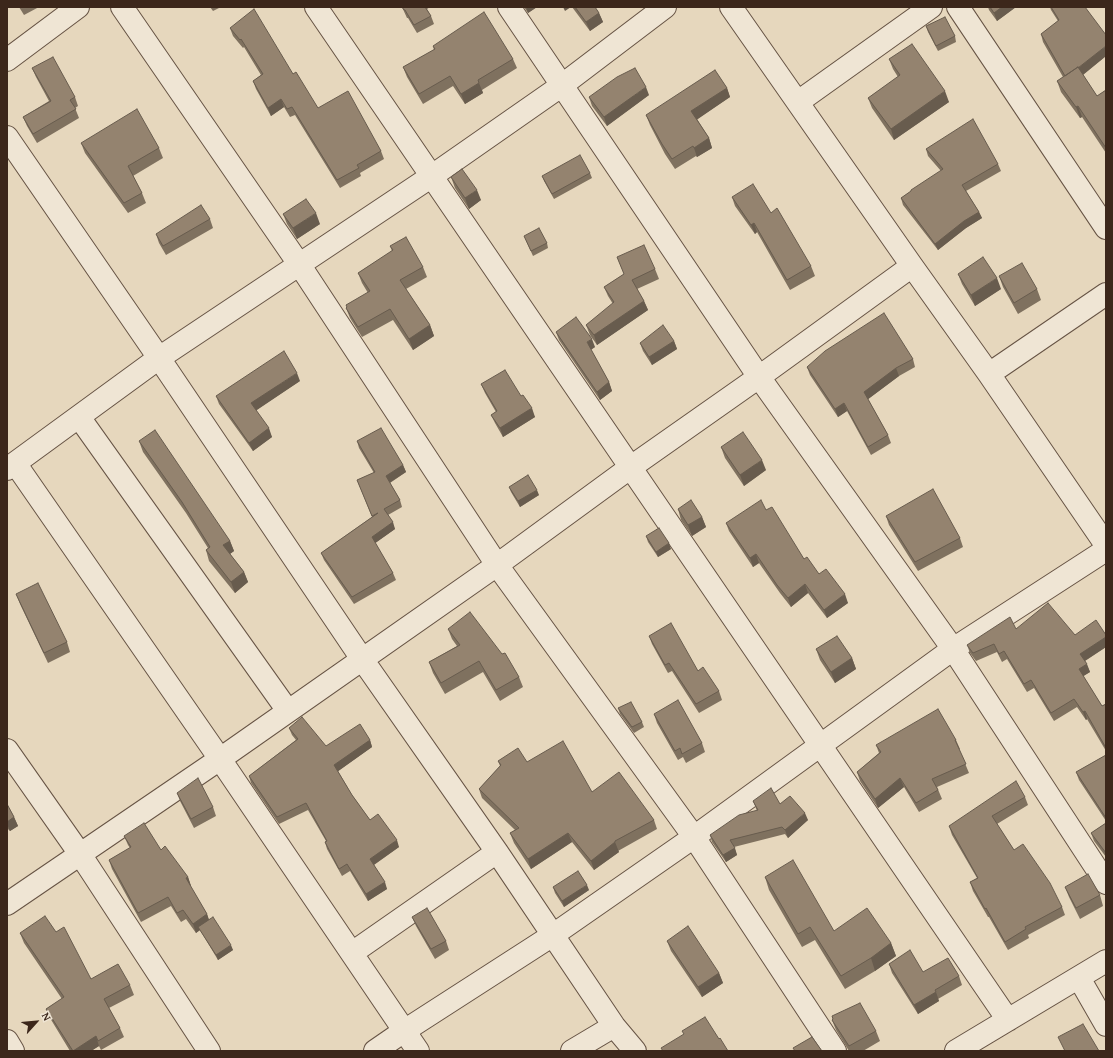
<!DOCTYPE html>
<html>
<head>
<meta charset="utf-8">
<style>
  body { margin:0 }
  #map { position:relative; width:1113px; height:1058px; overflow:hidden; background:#e6d7bd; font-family:"Gentium Book Plus",serif }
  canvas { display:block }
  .frame { position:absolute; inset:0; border:8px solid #3c271b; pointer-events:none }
  .north { position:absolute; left:16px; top:1002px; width:40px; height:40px; -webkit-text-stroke:3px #efe5d4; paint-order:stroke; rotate:63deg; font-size:11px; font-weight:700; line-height:16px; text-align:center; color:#3c271b }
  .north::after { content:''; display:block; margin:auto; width:14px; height:18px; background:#3c271b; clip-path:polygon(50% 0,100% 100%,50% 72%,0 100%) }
</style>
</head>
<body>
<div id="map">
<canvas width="1113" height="1058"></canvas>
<div class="frame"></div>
<div class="north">N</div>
</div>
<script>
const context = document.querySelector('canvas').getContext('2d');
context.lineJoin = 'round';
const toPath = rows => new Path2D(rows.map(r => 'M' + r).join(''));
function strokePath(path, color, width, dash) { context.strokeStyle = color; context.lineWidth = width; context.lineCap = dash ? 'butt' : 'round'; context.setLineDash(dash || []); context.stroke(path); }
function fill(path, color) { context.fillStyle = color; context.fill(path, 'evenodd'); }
const minor = toPath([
  [122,7,299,264,497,565,694,837,835,1051],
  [316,7,1008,1020],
  [509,7,759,377,953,649,1106,883],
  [731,7,912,266,989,374,1106,545],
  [958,7,1106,228],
  [7,60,78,7],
  [798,102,931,7],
  [7,137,159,358,362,659,497,852,614,1026,635,1051],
  [989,374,1106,294],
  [79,417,288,711],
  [15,463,220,759,418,1051],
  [7,469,159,358,432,176,561,86,665,7],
  [7,750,80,854,209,1051],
  [7,904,220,759,497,565,631,467,759,377,912,266],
  [352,953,497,852],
  [1079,978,1106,1025],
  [7,1041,13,1051],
  [375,1051,404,1031,553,935,694,837,953,649,1106,550],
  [572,1051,614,1026],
  [956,1051,1106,961]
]);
strokePath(minor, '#665344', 24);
strokePath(minor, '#efe5d4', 22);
fill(toPath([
  [19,7,39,7,24,15],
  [210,7,221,7,213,11],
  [402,7,430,7,427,9,431,16,434,24,417,33,408,18,407,18],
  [524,7,537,7,528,13],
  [572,7,595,7,599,13,603,22,590,31],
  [988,7,1016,7,997,21,989,10],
  [1050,7,1085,7,1106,56,1083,75,1097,96,1106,90,1106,153,1082,117,1080,118,1061,92,1057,81,1063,77,1043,42,1041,34,1058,21,1051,10],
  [926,26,955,36,956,42,938,51,928,32],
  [230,28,293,74,318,108,381,151,384,159,360,173,361,176,340,188,295,115,290,117,284,107,271,116,256,89,253,81,261,75,244,47,243,48,233,36],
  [433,46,513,59,517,68,482,90,483,93,465,104,453,86,423,104,407,77,403,67,434,50],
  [889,59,949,102,894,140,872,108,868,98,898,77,893,69],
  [32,68,75,97,78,106,75,108,79,118,37,143,27,126,23,117,49,101,36,77],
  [727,88,730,97,697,119,709,138,712,148,697,157,696,156,675,169,665,154,650,125,646,115],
  [649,95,607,126,592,106,589,97],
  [81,143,159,148,163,158,133,176,142,193,146,203,128,213,85,153],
  [926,149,998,164,1001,171,966,191,979,212,982,218,966,228,938,250,903,205,901,198,941,171,928,156],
  [590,173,592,178,554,199,544,181,542,176],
  [451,177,481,200,469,209,455,188],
  [732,197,771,213,811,266,815,276,790,290,757,232,755,234,735,206],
  [283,214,320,224,297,239,287,224],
  [210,219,213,228,166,255,159,243,156,234],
  [524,236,547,243,548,248,533,256],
  [390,246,423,267,427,277,406,289,430,325,434,336,413,350,393,320,362,337,350,318,346,308,347,307,346,305,368,293,362,283,358,273,392,251],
  [617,257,655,269,659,279,637,289,644,301,648,310,597,345,590,335,586,325,613,304,608,296,604,287,624,274],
  [958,274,1001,289,975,306,962,284],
  [999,276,1037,289,1041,300,1018,314,1003,287],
  [556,332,595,347,591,350,609,382,612,391,600,400,559,340],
  [674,341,677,349,652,365,643,351,640,343],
  [913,359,915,367,899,376,868,399,888,435,891,443,871,455,847,411,838,417,810,375,807,367],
  [300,381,256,410,272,437,253,451,219,404,216,396],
  [481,384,521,396,535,417,503,437,495,423,491,415,496,412,485,393],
  [139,441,230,541,234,551,230,554,244,572,248,582,235,593,209,561,206,550,208,548,186,513,143,452],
  [357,441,403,465,406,472,390,483,400,500,402,507,388,515,395,529,375,543,393,573,396,580,354,604,324,560,321,553,372,517,357,480,374,473,359,448],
  [721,447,766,470,744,486,725,458],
  [509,487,539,495,520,507,511,492],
  [678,509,702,517,706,527,692,536,681,520],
  [766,510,804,559,848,603,827,618,808,593,791,607,780,593,759,563,753,567,729,531,726,523],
  [886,516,960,538,963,547,918,571,889,525],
  [646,536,671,549,658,557,648,542],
  [16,594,67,642,70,652,48,663,20,604],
  [448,629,519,677,523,687,500,701,483,672,445,694,433,673,429,662,457,646,452,639],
  [1016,629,1075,635,1106,635,1106,647,1085,661,1090,672,1083,676,1102,706,1106,704,1106,751,1087,719,1086,720,1077,707,1054,721,1034,688,1027,692,1007,659,1002,662,997,652,976,661,970,653,967,645],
  [649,636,698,671,719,691,722,700,699,713,672,671,668,673,652,644],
  [816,649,852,658,856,669,835,683,820,660],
  [618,708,642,722,644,727,634,733,620,714],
  [654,714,702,743,705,752,686,763,683,757,678,760,657,723],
  [289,728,326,746,370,740,372,747,338,771,352,795,370,820,399,847,374,865,387,889,368,901,350,871,342,876,327,849,325,842,326,841,308,810,279,824,251,783,249,776,296,740,292,735],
  [956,740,960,749,959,749,969,773,937,787,942,799,919,812,904,787,878,808,860,781,857,772,879,753,876,745],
  [1106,755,1106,821,1079,780,1076,772],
  [498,761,527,762,592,792,654,820,657,829,618,851,619,852,594,870,572,842,531,869,514,843,510,833,515,830,482,798,479,789,500,766],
  [177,793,213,807,216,816,194,828,180,801],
  [1025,797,1028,805,997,824,1014,850,1062,907,1065,915,1028,935,1029,938,1008,950,989,917,988,917,973,891,970,882,977,878,952,835,949,826],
  [753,801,780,804,808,820,788,838,785,834,734,847,737,855,726,862,712,842,710,835,757,811],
  [7,804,14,817,18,826,10,831,7,828],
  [1106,823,1106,857,1094,841,1091,833],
  [124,836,161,850,188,877,191,886,190,886,207,914,209,920,233,950,218,960,200,930,196,933,186,919,181,922,171,906,141,922,112,869,109,860,130,848,128,845],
  [765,877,834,931,891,943,896,956,875,971,845,989,815,940,802,947,769,890],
  [553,887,589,890,564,907,555,893],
  [1065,887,1100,895,1103,906,1080,919,1069,897],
  [412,917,446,941,449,950,435,959,416,926],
  [56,932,91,979,130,985,134,995,109,1008,120,1028,124,1037,101,1050,99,1046,91,1051,70,1051,50,1018,46,1009,62,999,24,943,20,933],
  [667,941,719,973,723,983,702,997,671,951],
  [889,964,923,972,959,976,962,985,938,999,939,1001,918,1014,892,973],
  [832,1016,876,1031,880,1041,863,1051,849,1051,836,1030,832,1020,833,1019]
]), '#7f715f');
fill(toPath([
  [526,7,537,7,528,13],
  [563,7,571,7,565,11],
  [1002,7,1016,7,997,21,994,13],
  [599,13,603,22,590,31,586,22],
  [1106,46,1106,56,1069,86,1066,78],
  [479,83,483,93,465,104,461,94],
  [646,87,649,95,607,126,604,117],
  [727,88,730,97,695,121,691,111],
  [945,91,949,102,894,140,891,129],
  [281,99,284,107,271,116,268,108],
  [1078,106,1082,117,1080,118,1076,107],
  [709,138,712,148,697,157,694,148],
  [477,190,481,200,469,209,465,198],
  [979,212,982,218,966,228,938,250,935,244,964,221],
  [316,213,320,224,297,239,293,228],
  [754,223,757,232,755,234,751,225],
  [997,278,1001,289,975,306,971,295],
  [644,301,648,310,597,345,594,335],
  [430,325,434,336,413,350,409,339],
  [592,339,595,347,590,350,587,342],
  [674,341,677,349,652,365,649,357],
  [896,368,899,376,867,400,864,392],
  [297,373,300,381,254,412,251,403],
  [609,382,612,391,600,400,597,392],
  [844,403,847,411,838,417,835,409],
  [532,408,535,417,503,437,500,428],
  [269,428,272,437,253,451,249,443],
  [762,460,766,470,744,486,740,475],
  [403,465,406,472,389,483,386,476],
  [537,490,539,495,520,507,518,501],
  [702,517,706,527,692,536,688,525],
  [393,522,395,529,374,544,372,537],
  [230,541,234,551,227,556,223,545],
  [669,543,671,549,658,557,656,552],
  [756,554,759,563,753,567,750,558],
  [244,572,248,582,235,593,231,582],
  [805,584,808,593,791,607,788,598],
  [845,594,848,603,827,618,824,610],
  [1106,637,1106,647,1083,662,1080,654],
  [852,658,856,669,835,683,831,672],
  [1087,664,1090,672,1082,677,1079,669],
  [1085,711,1087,719,1086,720,1083,712],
  [370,740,372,747,337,772,334,765],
  [900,778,904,787,878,808,875,799],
  [805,813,808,820,788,838,785,830],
  [14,817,18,826,10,831,7,824,7,822],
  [568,833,572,842,531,869,528,859],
  [397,840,399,847,372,866,370,859],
  [615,842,619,852,594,870,591,861],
  [735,848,737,855,726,862,723,855],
  [188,877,191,886,189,887,186,878],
  [385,882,387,889,368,901,366,894],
  [587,885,589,890,564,907,562,901],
  [207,914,210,923,198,927,200,930,196,933,193,924],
  [891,943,896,956,875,971,871,958],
  [231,945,233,950,218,960,216,955],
  [719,973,723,983,702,997,698,987],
  [936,992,939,1001,918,1014,914,1005],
  [96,1036,99,1046,91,1051,73,1051]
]), '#685c4e');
const building = toPath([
  [402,7,425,7,431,16,414,25,405,10,404,10,402,7],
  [575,7,595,7,599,13,586,22,575,7],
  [990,7,1002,7,994,13,990,7],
  [1051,7,1085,7,1106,35,1106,46,1078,68,1078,67,1065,76,1041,34,1059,20,1051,7],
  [254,9,293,74,296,72,318,108,348,91,381,151,357,165,359,168,337,180,292,107,287,109,281,99,268,108,253,81,263,74,241,39,240,40,230,28,254,9],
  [484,12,513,59,478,80,479,83,461,94,450,76,419,94,403,67,435,49,433,46,484,12],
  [945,17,955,36,936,46,926,26,945,17],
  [912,44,945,91,891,129,868,98,900,75,889,59,912,44],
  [53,57,75,97,70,100,76,109,33,134,23,117,51,101,32,68,53,57],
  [1078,67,1097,96,1106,90,1106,148,1078,106,1076,107,1057,81,1078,67],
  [635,68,646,87,604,117,589,97,617,77,635,68],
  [715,70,727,88,691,111,709,138,694,148,693,146,672,159,662,144,646,115,715,70],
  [137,109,159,148,128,166,142,193,124,203,81,143,137,109],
  [973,119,998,164,962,185,979,212,964,221,935,244,901,198,911,191,911,190,943,169,926,149,973,119],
  [580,155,590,173,552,194,542,176,580,155],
  [462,169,477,190,465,198,451,177,462,169],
  [753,184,771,213,777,208,811,266,787,280,754,223,751,225,732,197,753,184],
  [306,199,316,213,293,228,283,214,306,199],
  [201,205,210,219,163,246,156,234,201,205],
  [539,228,547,243,531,251,524,236,539,228],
  [406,237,423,267,400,280,430,325,409,339,390,309,358,327,346,308,347,307,346,305,370,291,358,273,393,250,390,246,406,237],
  [644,245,655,269,632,280,644,301,594,335,586,325,614,302,604,287,624,274,617,257,644,245],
  [983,257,997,278,971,295,958,274,983,257],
  [1022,263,1037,289,1014,303,999,276,1022,263],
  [884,313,913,359,896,368,864,392,888,435,868,447,844,403,835,409,807,367,825,351,884,313],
  [576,317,592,339,587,342,609,382,597,392,556,332,576,317],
  [663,325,674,341,649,357,640,343,663,325],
  [284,351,297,373,251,403,269,428,249,443,216,396,284,351],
  [505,370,521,396,523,395,532,408,500,428,491,415,497,411,481,384,505,370],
  [381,428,403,465,386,476,400,500,384,509,393,522,372,537,393,573,352,597,321,553,378,513,372,516,357,480,375,472,357,441,381,428],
  [155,430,230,541,223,545,244,572,231,582,206,550,210,547,182,502,139,441,155,430],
  [743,432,762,460,740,475,721,447,743,432],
  [528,475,537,490,518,501,509,487,528,475],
  [933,489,960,538,915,562,886,516,933,489],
  [691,500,702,517,688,525,678,509,691,500],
  [761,500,766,510,772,507,804,559,807,557,819,574,826,569,845,594,824,610,805,584,788,598,777,585,756,554,750,558,726,523,761,500],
  [659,528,669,543,656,552,646,536,659,528],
  [38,583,67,642,44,653,16,594,38,583],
  [1048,603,1075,635,1096,620,1106,635,1106,637,1080,654,1087,664,1079,669,1102,706,1106,704,1106,748,1085,711,1083,712,1074,699,1051,713,1031,680,1024,684,1004,651,999,654,994,644,973,653,967,645,1010,617,1016,629,1048,603],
  [470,612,502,654,505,653,519,677,496,690,479,661,441,683,429,662,460,645,448,629,470,612],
  [671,623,698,671,703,667,719,691,696,704,669,663,665,665,649,636,671,623],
  [837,636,852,658,831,672,816,649,837,636],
  [678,700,702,743,682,754,680,748,675,751,654,714,678,700],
  [631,702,642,722,632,727,618,708,631,702],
  [938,709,956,740,955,740,966,764,932,779,938,790,916,803,900,778,875,799,857,772,881,752,876,745,938,709],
  [302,717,326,746,360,724,370,740,334,765,352,795,370,820,378,814,397,840,370,859,385,882,366,894,347,864,339,869,325,842,327,841,306,803,277,817,249,776,298,739,289,728,302,717],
  [563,741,592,792,619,772,654,820,615,841,615,842,591,861,568,833,528,859,510,833,519,828,479,789,501,765,498,761,518,748,527,762,563,741],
  [1106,755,1106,818,1076,772,1106,755],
  [198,778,213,807,191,819,177,793,198,778],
  [1016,781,1025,797,992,816,1014,850,1023,844,1050,883,1062,907,1025,927,1026,929,1005,942,986,908,985,909,970,882,978,878,949,826,1016,781],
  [771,788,780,804,790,796,805,813,785,830,782,827,730,840,735,848,723,855,710,835,739,815,758,810,753,801,771,788],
  [7,804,14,817,7,822,7,804],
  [144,823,161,850,165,846,188,877,186,878,207,914,193,924,183,910,177,913,168,897,138,913,109,860,131,847,124,836,144,823],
  [1106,823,1106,853,1091,833,1106,823],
  [793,860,834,931,867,908,891,943,871,958,841,976,810,927,798,934,765,877,793,860],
  [578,871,587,885,562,901,553,887,578,871],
  [1088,874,1100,895,1076,908,1065,887,1088,874],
  [427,908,446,941,431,949,412,917,427,908],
  [45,916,56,932,64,927,91,979,118,964,130,985,104,999,120,1028,98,1041,96,1036,73,1051,46,1009,64,997,20,933,45,916],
  [213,917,231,945,216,955,198,927,213,917],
  [688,926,719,973,698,987,667,941,688,926],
  [910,950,923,972,948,958,959,976,935,990,936,992,914,1005,889,964,910,950],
  [860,1003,876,1031,849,1046,832,1020,833,1019,832,1016,860,1003],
  [705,1017,719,1039,720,1038,728,1051,663,1051,661,1048,684,1034,682,1031,705,1017],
  [1083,1024,1099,1051,1065,1051,1058,1037,1083,1024],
  [812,1037,822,1051,795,1051,793,1048,812,1037]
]);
fill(building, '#94836f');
strokePath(building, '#685c4e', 1);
</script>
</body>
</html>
